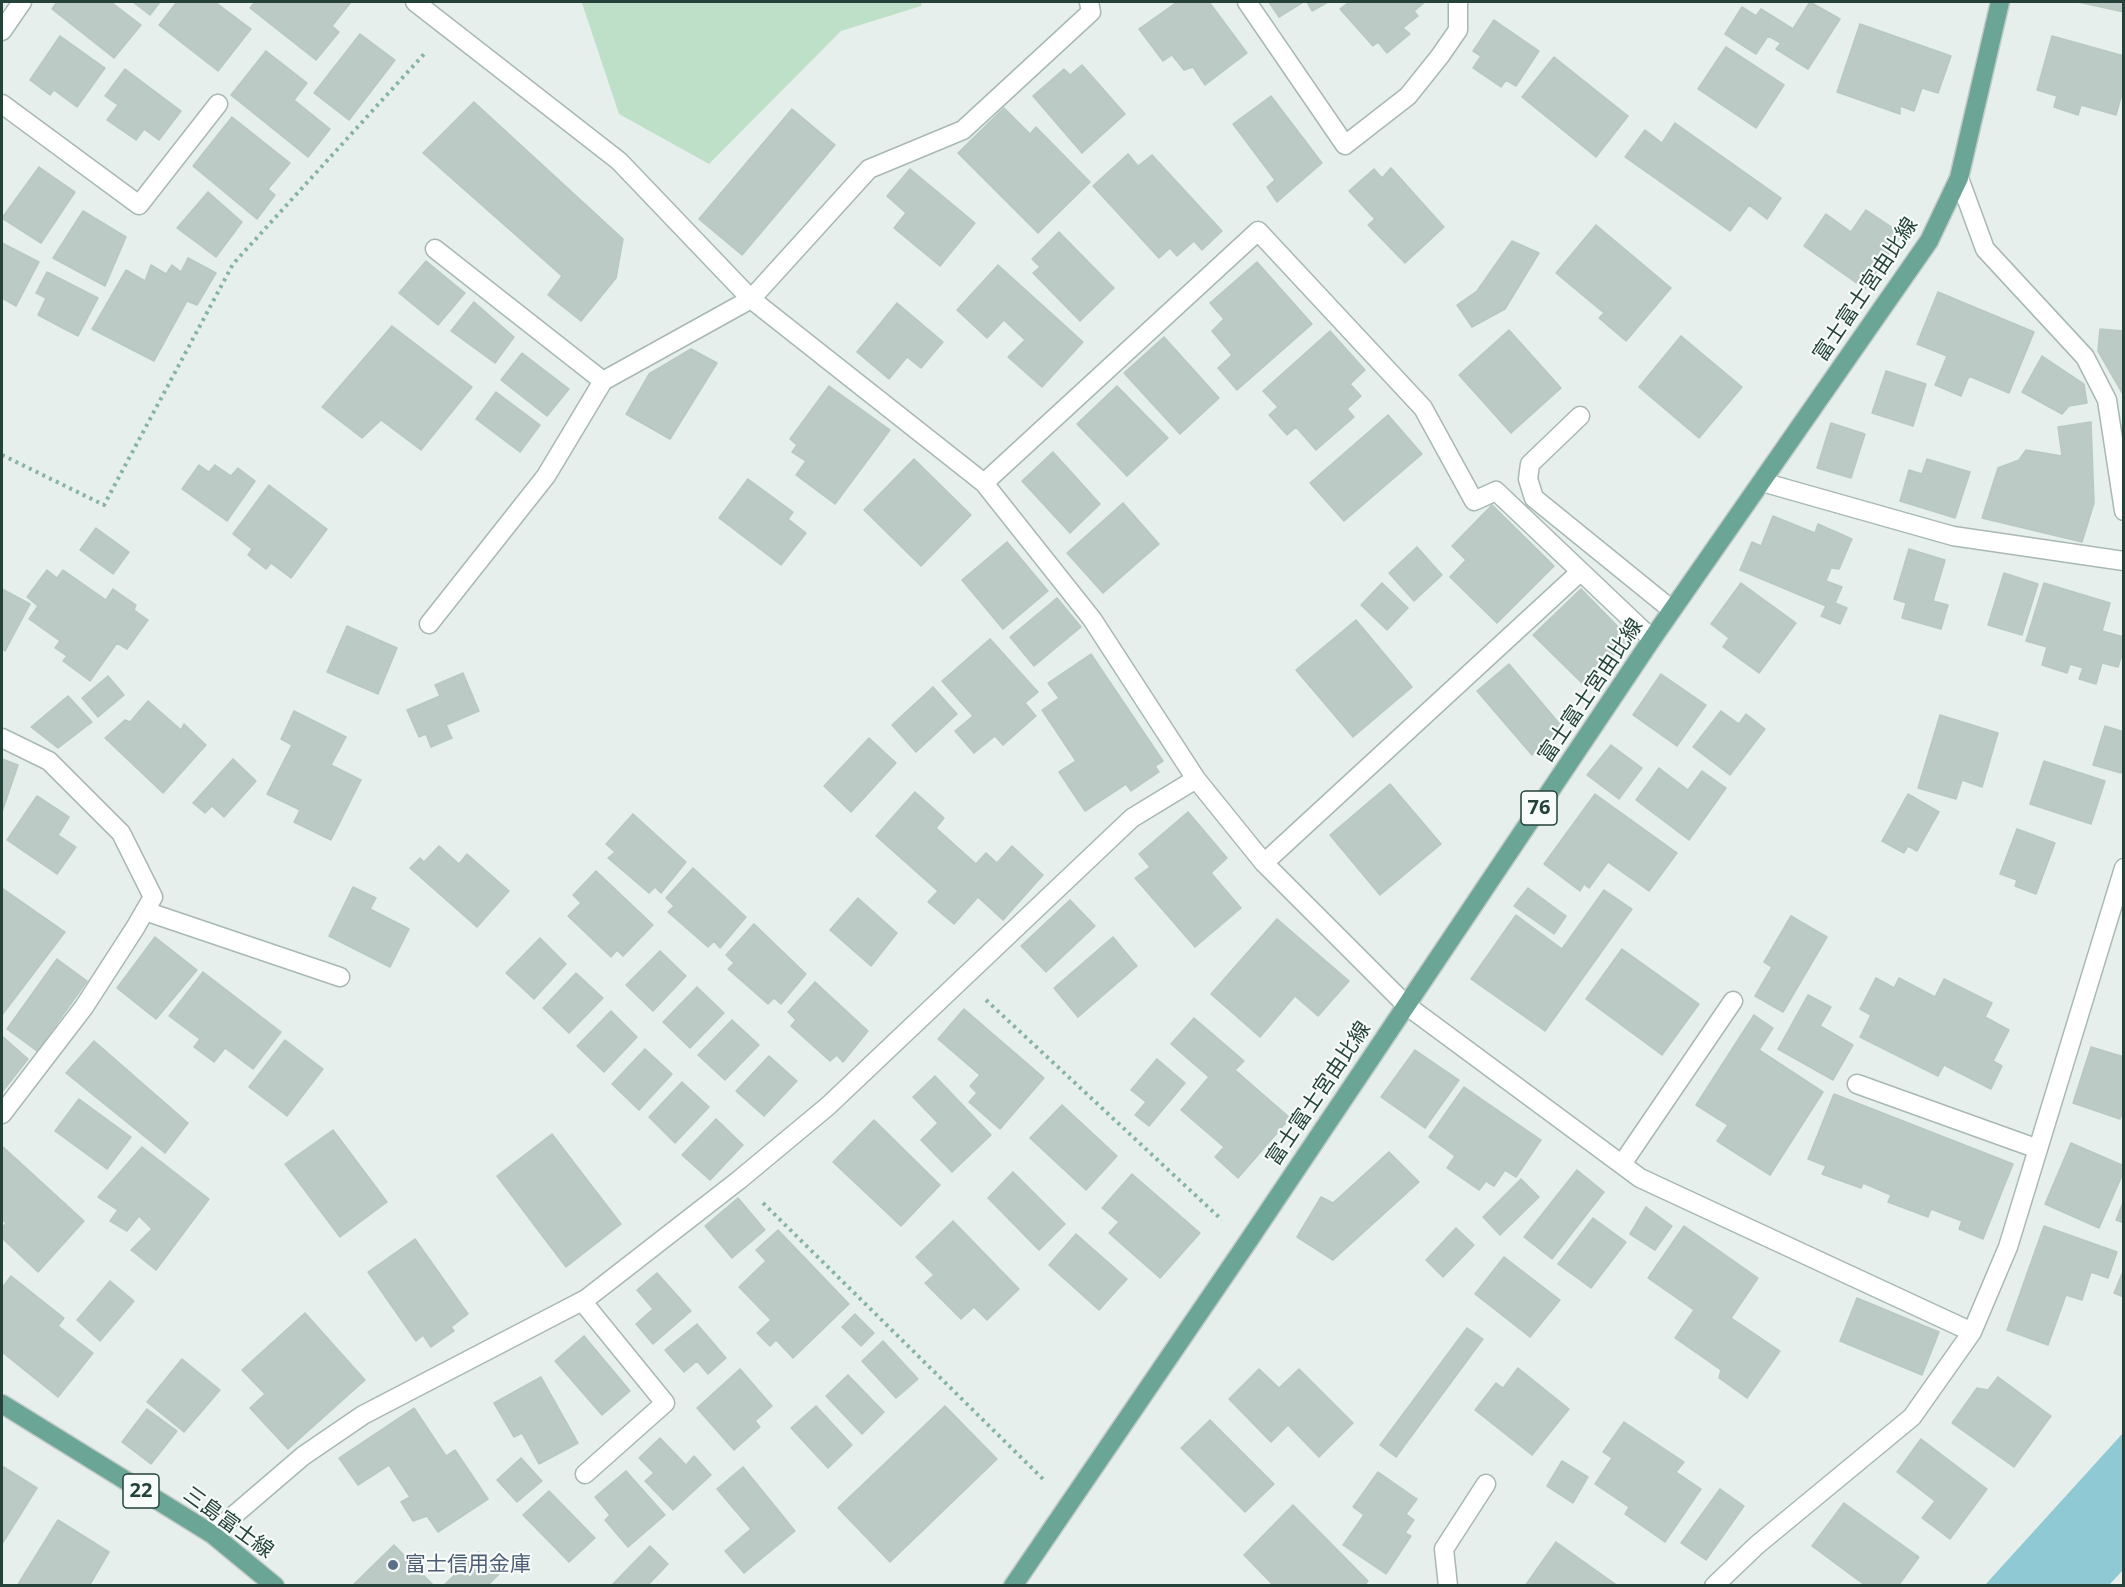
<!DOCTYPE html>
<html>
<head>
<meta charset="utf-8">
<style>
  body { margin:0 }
  #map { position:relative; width:2125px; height:1587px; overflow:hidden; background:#e6efeb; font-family:"Noto Sans",sans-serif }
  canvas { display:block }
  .frame { position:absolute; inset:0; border:3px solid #24423a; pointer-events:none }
</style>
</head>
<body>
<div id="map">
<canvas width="2125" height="1587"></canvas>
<div class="frame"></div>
</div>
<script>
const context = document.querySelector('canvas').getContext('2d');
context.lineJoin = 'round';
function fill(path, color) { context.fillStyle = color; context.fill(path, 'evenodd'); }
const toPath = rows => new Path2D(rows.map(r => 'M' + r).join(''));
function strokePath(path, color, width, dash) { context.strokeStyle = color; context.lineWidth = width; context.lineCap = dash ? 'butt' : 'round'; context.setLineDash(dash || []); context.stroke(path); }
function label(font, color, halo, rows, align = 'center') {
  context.font = font + ' "Noto Sans","Noto Sans JP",sans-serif'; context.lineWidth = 4.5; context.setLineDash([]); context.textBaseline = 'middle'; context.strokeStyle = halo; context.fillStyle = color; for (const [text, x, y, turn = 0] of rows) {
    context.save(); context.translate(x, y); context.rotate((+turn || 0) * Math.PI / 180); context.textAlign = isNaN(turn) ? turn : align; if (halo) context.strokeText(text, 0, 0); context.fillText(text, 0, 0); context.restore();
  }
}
fill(toPath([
  [583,2,922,2,921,6,841,31,709,164,619,114,582,3]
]), '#bfe0c8');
fill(toPath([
  [2123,1433,2123,1570,2109,1585,1985,1585]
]), '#8ec9d4');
const building = toPath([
  [57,2,111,2,141,25,114,58,52,9,57,2],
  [133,2,160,2,150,15,133,2],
  [177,2,215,2,251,29,218,71,159,25,177,2],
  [255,2,351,2,332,26,339,32,316,60,250,8,255,2],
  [1177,2,1209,2,1247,53,1205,85,1193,67,1184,70,1172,55,1163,61,1139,29,1177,2],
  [1269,2,1303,2,1279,17,1269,2],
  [1307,2,1328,2,1312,11,1307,2],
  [1349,2,1425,2,1414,11,1418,16,1403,28,1410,34,1387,53,1378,42,1373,46,1340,9,1349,2],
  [1810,2,1840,19,1808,69,1776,49,1781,43,1768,36,1756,54,1725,34,1742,7,1756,16,1761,9,1793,29,1810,2],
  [2078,2,2124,2,2124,12,2078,2],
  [1494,20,1539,51,1516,86,1506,80,1501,87,1473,68,1481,56,1473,51,1494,20],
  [1860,24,1951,56,1938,93,1922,88,1914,111,1900,106,1900,114,1837,92,1860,24],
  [360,34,395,60,349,120,314,93,360,34],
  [60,36,105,68,77,107,54,90,50,95,30,80,60,36],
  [2052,36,2124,56,2124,87,2116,115,2081,105,2078,115,2054,107,2057,96,2037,90,2052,36],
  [1726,47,1784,85,1756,128,1698,89,1726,47],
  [266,51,307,83,294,100,330,129,308,157,231,95,266,51],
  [1554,57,1628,116,1596,157,1522,97,1554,57],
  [1082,65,1125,114,1082,153,1033,96,1064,69,1070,75,1082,65],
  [125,69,181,111,159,140,144,129,136,140,107,120,118,105,105,96,125,69],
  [1271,96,1322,163,1277,202,1267,187,1275,180,1233,124,1271,96],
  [474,102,623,239,616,278,581,321,548,295,562,276,423,153,474,102],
  [1004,108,1030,134,1036,127,1090,182,1038,233,958,153,1004,108],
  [792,109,835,145,742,255,699,219,792,109],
  [232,117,290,163,268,189,275,195,257,219,193,166,232,117],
  [1675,123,1781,198,1767,219,1749,205,1730,231,1625,157,1645,130,1662,143,1675,123],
  [1128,154,1138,166,1152,155,1222,231,1202,250,1194,241,1177,256,1170,248,1159,258,1093,186,1128,154],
  [39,167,75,192,41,243,2,218,39,167],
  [1391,168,1444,227,1405,263,1368,225,1375,219,1349,191,1374,169,1382,178,1391,168],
  [910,169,975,223,940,266,894,228,906,213,887,196,910,169],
  [208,192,242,222,216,257,177,228,208,192],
  [1866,210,1902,234,1865,289,1804,246,1826,214,1851,232,1866,210],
  [83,211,126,237,105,286,53,258,83,211],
  [1596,225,1671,288,1626,341,1599,318,1604,313,1556,273,1596,225],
  [1059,232,1114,288,1080,321,1033,273,1040,267,1032,259,1059,232],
  [1512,241,1539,253,1505,309,1472,327,1457,305,1477,291,1512,241],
  [2,243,39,262,16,306,2,298,2,243],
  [188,258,216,273,197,305,187,301,154,361,92,329,126,270,145,281,151,265,166,274,172,265,181,272,188,258],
  [426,261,465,293,438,325,399,293,426,261],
  [1257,262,1312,324,1237,390,1218,368,1232,355,1212,331,1224,319,1210,303,1257,262],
  [998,265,1083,342,1042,387,1008,357,1025,340,1004,320,987,338,957,310,998,265],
  [47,272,98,298,78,336,38,315,46,298,36,293,47,272],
  [1938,292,2034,332,2009,393,1969,376,1961,396,1935,385,1947,356,1917,344,1938,292],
  [474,302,514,337,495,363,451,331,474,302],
  [897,303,943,342,921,368,907,357,889,379,857,352,897,303],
  [392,326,472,387,421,450,381,420,362,438,322,407,392,326],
  [2100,329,2124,331,2124,396,2098,351,2100,329],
  [1509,330,1561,388,1511,433,1459,375,1509,330],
  [1330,331,1365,370,1350,384,1361,396,1347,409,1354,417,1316,450,1296,427,1287,435,1269,415,1278,407,1263,391,1330,331],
  [1681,336,1742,387,1699,438,1639,387,1681,336],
  [1164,337,1219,398,1180,434,1124,373,1164,337],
  [691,349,717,363,670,439,626,414,649,374,691,349],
  [522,353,569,389,547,416,501,380,522,353],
  [2042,356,2084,384,2087,403,2069,406,2062,414,2022,392,2042,356],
  [1886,371,1926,384,1913,426,1872,413,1886,371],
  [829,386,890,430,835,504,796,475,806,461,792,452,797,445,790,439,829,386],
  [1117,386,1168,438,1127,476,1077,424,1117,386],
  [496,392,540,425,520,452,476,419,496,392],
  [1388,415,1422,454,1344,521,1310,483,1388,415],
  [2091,422,2094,503,2082,542,1982,518,1998,468,2019,460,2026,450,2062,456,2058,427,2091,422],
  [1831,423,1865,434,1851,478,1817,468,1831,423],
  [1053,452,1100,504,1070,533,1022,481,1053,452],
  [914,459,971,515,921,566,864,510,914,459],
  [1927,459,1970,472,1955,518,1900,501,1909,470,1922,474,1927,459],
  [199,465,209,472,215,465,231,476,238,468,255,481,227,521,182,489,199,465],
  [748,479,793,512,788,519,806,533,781,565,719,518,748,479],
  [269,485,327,529,291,578,271,563,266,569,248,555,252,549,233,534,269,485],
  [1123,503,1159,544,1103,593,1067,553,1123,503],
  [1492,505,1554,566,1497,623,1450,577,1466,560,1452,546,1492,505],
  [1773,516,1815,533,1818,524,1852,539,1839,569,1831,568,1826,581,1842,587,1835,603,1847,608,1840,624,1821,616,1826,606,1740,570,1752,542,1761,546,1773,516],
  [96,528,129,552,113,574,80,550,96,528],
  [1007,542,1048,591,1003,629,962,580,1007,542],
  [1417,547,1442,575,1414,601,1389,573,1417,547],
  [1909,549,1945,560,1933,601,1948,605,1941,629,1902,618,1906,603,1894,599,1909,549],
  [47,570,57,578,63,570,106,600,113,589,136,605,134,610,148,620,127,649,117,643,90,681,63,661,67,656,55,648,60,641,29,619,38,606,27,597,47,570],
  [2004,573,2038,584,2022,635,1988,625,2004,573],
  [1382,583,1408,608,1387,630,1361,605,1382,583],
  [1741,583,1796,623,1759,673,1723,647,1729,638,1711,624,1741,583],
  [2044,583,2110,603,2102,631,2124,637,2124,648,2118,667,2102,663,2096,684,2079,679,2083,668,2070,664,2067,673,2042,665,2047,647,2026,641,2044,583],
  [2,589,30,604,5,651,2,649,2,589],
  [1581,589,1630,639,1583,684,1533,635,1581,589],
  [1057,598,1081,627,1034,666,1010,637,1057,598],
  [1356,620,1412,687,1353,737,1296,670,1356,620],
  [347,626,397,648,378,694,327,672,347,626],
  [990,639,1038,692,1025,703,1036,716,1003,745,995,736,974,753,955,731,973,716,942,681,990,639],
  [1091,654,1163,761,1155,766,1159,772,1131,791,1126,784,1085,811,1059,772,1076,761,1042,710,1059,698,1048,683,1091,654],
  [1509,664,1563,728,1532,755,1477,691,1509,664],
  [463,673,479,711,446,725,452,738,431,747,426,734,419,737,407,710,440,696,435,685,463,673],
  [1661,674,1706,705,1677,746,1633,715,1661,674],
  [108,676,124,695,98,717,82,698,108,676],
  [933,687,957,714,916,752,892,725,933,687],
  [68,696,92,722,58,748,31,727,68,696],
  [148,701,181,730,184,724,206,745,163,793,105,738,125,720,130,722,148,701],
  [294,711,346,737,331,765,361,780,331,840,294,822,300,810,267,794,292,745,281,739,294,711],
  [1721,711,1739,724,1746,714,1765,729,1730,775,1693,747,1721,711],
  [1940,715,1998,733,1982,787,1962,780,1956,799,1918,788,1940,715],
  [2105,726,2124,732,2124,766,2121,773,2093,765,2105,726],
  [869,738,896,763,851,812,824,786,869,738],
  [1611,745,1642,768,1619,799,1587,775,1611,745],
  [2,759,18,765,2,812,2,759],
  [233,759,256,781,224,817,212,806,205,813,193,803,233,759],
  [2044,761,2105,781,2091,824,2030,804,2044,761],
  [1659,768,1688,790,1702,771,1726,788,1689,840,1636,800,1659,768],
  [1390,784,1441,844,1380,895,1330,835,1390,784],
  [915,792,944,818,936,828,976,864,986,853,997,863,1012,846,1043,875,1003,920,978,897,954,924,928,902,938,891,876,836,915,792],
  [1595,794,1677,853,1649,891,1608,862,1589,888,1584,884,1580,891,1544,864,1595,794],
  [1908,794,1939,812,1917,851,1908,846,1904,853,1882,841,1908,794],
  [37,796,69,817,58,835,76,847,57,874,7,840,37,796],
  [1188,812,1227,858,1211,873,1241,908,1195,947,1135,878,1150,867,1139,854,1188,812],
  [633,814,686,862,661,893,655,887,649,893,608,858,615,852,606,844,633,814],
  [2017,829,2055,843,2036,894,2015,886,2017,880,2000,874,2017,829],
  [439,846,459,864,467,854,509,891,477,927,410,868,420,858,424,862,439,846],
  [693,868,746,917,720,948,714,941,708,947,668,912,674,906,666,898,693,868],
  [596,871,653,925,623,956,617,950,611,957,568,916,581,903,573,895,596,871],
  [353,887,376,898,370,909,409,929,390,967,329,936,353,887],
  [2,888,65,932,2,1015,2,888],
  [1528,888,1566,916,1554,934,1514,906,1528,888],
  [1604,890,1632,909,1545,1031,1471,979,1516,915,1562,949,1604,890],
  [858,898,897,933,871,966,830,930,858,898],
  [1070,900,1095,926,1046,972,1021,946,1070,900],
  [1791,916,1827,937,1783,1012,1755,996,1772,967,1764,962,1791,916],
  [1277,919,1349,981,1318,1016,1295,996,1260,1037,1211,994,1277,919],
  [754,924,806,974,781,1004,774,998,768,1004,728,969,734,963,726,955,754,924],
  [155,937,197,970,156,1019,117,988,155,937],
  [1113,937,1137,966,1078,1017,1054,988,1113,937],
  [540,938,566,964,534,999,506,973,540,938],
  [1622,949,1699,1004,1662,1055,1586,999,1622,949],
  [660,951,686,976,653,1011,626,985,660,951],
  [57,959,87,981,37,1051,7,1029,57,959],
  [203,972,281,1032,253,1069,225,1048,214,1062,194,1047,200,1039,169,1016,203,972],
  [576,973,603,998,569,1033,543,1008,576,973],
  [1876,978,1894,988,1899,978,1935,997,1944,979,1992,1003,1985,1017,2009,1030,1993,1061,2002,1066,1991,1089,1944,1065,1938,1076,1860,1037,1871,1015,1860,1009,1876,978],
  [815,982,868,1031,843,1062,837,1055,830,1061,791,1026,796,1020,788,1012,815,982],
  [697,987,724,1013,690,1048,663,1022,697,987],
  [1808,995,1831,1007,1820,1026,1853,1045,1833,1080,1778,1049,1808,995],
  [964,1009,1044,1078,1000,1129,969,1102,977,1093,970,1086,980,1075,938,1039,964,1009],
  [611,1011,637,1037,604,1072,577,1046,611,1011],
  [1754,1015,1773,1028,1759,1050,1823,1092,1770,1175,1717,1141,1728,1125,1696,1105,1754,1015],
  [1194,1018,1244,1061,1235,1070,1290,1118,1238,1178,1215,1157,1224,1147,1181,1110,1209,1077,1171,1044,1194,1018],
  [732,1020,759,1045,725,1080,698,1055,732,1020],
  [2,1036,28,1059,2,1092,2,1036],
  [285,1040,323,1069,287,1116,249,1087,285,1040],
  [94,1041,188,1123,165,1153,66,1073,94,1041],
  [2091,1047,2124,1057,2124,1108,2120,1119,2073,1103,2091,1047],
  [645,1049,672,1074,639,1110,612,1084,645,1049],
  [1415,1050,1459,1080,1425,1128,1381,1097,1415,1050],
  [769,1056,797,1081,764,1116,736,1091,769,1056],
  [1157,1059,1185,1083,1149,1126,1135,1115,1146,1102,1131,1090,1157,1059],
  [935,1076,991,1135,952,1172,921,1140,938,1123,913,1097,935,1076],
  [682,1082,709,1107,675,1143,649,1117,682,1082],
  [1464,1087,1541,1140,1516,1177,1505,1170,1494,1186,1486,1181,1479,1190,1447,1168,1455,1156,1429,1137,1464,1087],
  [1834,1094,2013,1164,1983,1239,1959,1229,1962,1221,1931,1209,1928,1217,1888,1202,1891,1195,1863,1183,1861,1188,1822,1174,1826,1166,1808,1159,1834,1094],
  [79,1099,131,1137,107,1169,55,1131,79,1099],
  [1062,1105,1117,1156,1086,1190,1030,1138,1062,1105],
  [716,1119,743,1145,710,1180,682,1155,716,1119],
  [874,1120,940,1185,901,1226,833,1162,874,1120],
  [333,1130,387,1202,340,1237,285,1164,333,1130],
  [552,1134,621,1224,566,1267,497,1176,552,1134],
  [2071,1143,2124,1166,2124,1171,2099,1228,2045,1204,2071,1143],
  [2,1146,84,1221,38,1272,2,1238,2,1228,6,1223,2,1219,2,1146],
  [142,1147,209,1199,156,1270,131,1250,152,1229,139,1216,127,1231,110,1221,118,1210,98,1197,142,1147],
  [1389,1152,1419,1182,1333,1260,1297,1237,1321,1197,1333,1203,1389,1152],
  [1577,1170,1604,1192,1552,1259,1524,1237,1577,1170],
  [1013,1172,1065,1224,1039,1250,988,1198,1013,1172],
  [1132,1174,1200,1233,1160,1278,1109,1233,1119,1222,1102,1208,1132,1174],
  [1521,1179,1539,1197,1500,1235,1483,1217,1521,1179],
  [738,1198,765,1230,732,1258,705,1226,738,1198],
  [2124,1200,2124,1223,2116,1220,2124,1200],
  [1646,1207,1672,1226,1655,1250,1630,1234,1646,1207],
  [1593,1218,1626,1242,1591,1288,1558,1264,1593,1218],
  [953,1221,1019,1289,987,1320,974,1307,961,1319,925,1283,934,1275,916,1257,953,1221],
  [1684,1226,1758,1278,1731,1318,1780,1351,1747,1398,1719,1378,1721,1370,1675,1338,1694,1310,1648,1278,1684,1226],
  [2044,1226,2117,1252,2108,1278,2091,1272,2082,1300,2066,1295,2048,1345,2007,1330,2044,1226],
  [1456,1228,1474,1245,1443,1277,1426,1260,1456,1228],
  [778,1230,849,1304,793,1358,776,1340,770,1346,757,1333,771,1320,739,1287,766,1261,756,1250,778,1230],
  [1076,1234,1127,1279,1099,1310,1049,1265,1076,1234],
  [415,1239,468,1314,451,1327,454,1331,431,1347,423,1335,416,1341,368,1272,415,1239],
  [1504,1257,1560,1300,1530,1337,1475,1294,1504,1257],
  [2124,1269,2124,1297,2114,1293,2124,1269],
  [657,1273,691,1311,653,1344,636,1324,653,1309,637,1290,657,1273],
  [11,1276,64,1318,58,1326,93,1353,58,1397,2,1352,2,1288,11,1276],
  [110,1281,134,1301,100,1341,77,1320,110,1281],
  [1857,1298,1939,1332,1922,1375,1840,1341,1857,1298],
  [305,1313,365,1380,288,1449,250,1408,265,1394,242,1370,305,1313],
  [855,1314,874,1333,861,1346,842,1327,855,1314],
  [697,1324,726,1358,708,1374,697,1361,684,1372,665,1350,697,1324],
  [1467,1328,1483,1339,1396,1457,1380,1445,1467,1328],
  [584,1336,630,1391,602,1415,555,1361,584,1336],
  [883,1341,918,1379,896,1398,862,1361,883,1341],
  [182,1359,220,1390,184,1432,147,1402,182,1359],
  [1518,1368,1569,1409,1532,1455,1475,1410,1496,1383,1503,1388,1518,1368],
  [740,1369,772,1406,755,1421,760,1427,734,1450,697,1408,740,1369],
  [1259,1369,1279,1388,1299,1369,1353,1423,1319,1457,1288,1425,1271,1442,1229,1399,1259,1369],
  [848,1375,884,1412,862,1434,826,1396,848,1375],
  [541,1377,578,1443,539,1464,522,1433,514,1437,494,1403,541,1377],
  [1998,1377,2051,1416,2014,1467,1952,1423,1977,1388,1988,1390,1998,1377],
  [816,1406,852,1445,828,1468,791,1428,816,1406],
  [945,1406,997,1459,890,1562,838,1508,945,1406],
  [414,1408,446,1456,455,1450,488,1499,438,1532,427,1516,413,1521,401,1502,410,1497,389,1465,358,1485,339,1458,414,1408],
  [147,1409,177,1431,151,1464,122,1442,147,1409],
  [1210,1420,1274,1484,1245,1512,1181,1448,1210,1420],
  [1624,1422,1684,1462,1676,1472,1701,1489,1665,1542,1625,1514,1629,1507,1595,1484,1612,1458,1603,1452,1624,1422],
  [660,1438,686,1465,694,1456,711,1475,673,1510,645,1481,654,1473,639,1458,660,1438],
  [1921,1439,1987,1489,1950,1539,1922,1518,1935,1501,1897,1472,1921,1439],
  [521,1458,542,1481,517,1502,497,1480,521,1458],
  [1562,1461,1588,1477,1573,1503,1547,1486,1562,1461],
  [2,1466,37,1488,2,1544,2,1466],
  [743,1467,795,1531,744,1573,725,1551,751,1529,717,1489,743,1467],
  [626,1471,665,1515,628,1547,605,1520,610,1515,595,1497,626,1471],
  [1378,1472,1417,1499,1406,1514,1414,1520,1405,1533,1411,1536,1386,1574,1343,1545,1364,1515,1353,1507,1378,1472],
  [1720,1489,1744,1506,1706,1560,1681,1543,1720,1489],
  [549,1491,595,1538,569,1562,523,1515,549,1491],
  [1844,1503,1919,1557,1898,1586,1866,1586,1812,1546,1844,1503],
  [1293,1505,1368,1581,1364,1586,1274,1586,1244,1555,1293,1505],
  [58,1520,109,1552,89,1586,17,1586,58,1520],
  [1556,1542,1618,1586,1525,1586,1556,1542],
  [394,1545,434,1586,352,1586,394,1545],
  [650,1546,668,1564,647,1586,611,1586,650,1546],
  [479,1552,499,1574,487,1586,443,1586,479,1552]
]);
fill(building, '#bbcac4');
strokePath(building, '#b8c9c2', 1.5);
const service = toPath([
  [2,738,49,761,121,833,153,897,135,928,84,1007,2,1114],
  [1264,863,1580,572]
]);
const minor = toPath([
  [415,2,619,161,751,299,984,483,1092,619,1196,779,1264,863,1406,1005,1640,1178,1972,1332],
  [1247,2,1345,145,1408,96,1440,56,1458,30,1458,2],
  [2,31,22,2],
  [2,104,139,205,218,104],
  [1959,178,1985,249,2085,357,2107,400,2124,511],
  [435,249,603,381],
  [1580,416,1530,464,1528,479,1534,498,1672,610],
  [1762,482,1953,536,2124,561],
  [984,483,1258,231,1423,408,1474,501,1496,491,1652,639],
  [429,624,546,476,603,381,751,299,869,169,963,130,1091,12,1089,2],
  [145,911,340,977],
  [1857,1084,2038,1149],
  [1622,1164,1733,1001],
  [582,1301,665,1403,585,1474],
  [212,1534,303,1456,363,1415,586,1299,739,1180,828,1106,1132,818,1196,779],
  [1448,1586,1444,1549,1486,1484],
  [1714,1586,1757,1545,1912,1417,1972,1332,2008,1247,2124,868]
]);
const primary = toPath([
  [2,1404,212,1534,275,1586],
  [1013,1586,1247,1243,1652,639,1929,241,1959,178,2000,2]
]);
strokePath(service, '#a8b8b2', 21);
strokePath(minor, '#a8b8b2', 21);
strokePath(primary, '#c2cac8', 21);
strokePath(toPath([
  [2,455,104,505,233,264,425,53],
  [986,1000,1222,1220],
  [763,1203,1046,1482]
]), '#86b3a5', 4, [3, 4.5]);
strokePath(service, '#fff', 18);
strokePath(minor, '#fff', 18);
strokePath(primary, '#6aa596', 18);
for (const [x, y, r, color] of [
  [393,1565,6,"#5c6f8a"]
]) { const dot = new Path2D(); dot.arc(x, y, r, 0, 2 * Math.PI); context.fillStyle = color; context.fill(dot); strokePath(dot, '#f7fbf9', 2); }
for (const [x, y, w] of [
  [1539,808,36],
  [141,1491,36]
]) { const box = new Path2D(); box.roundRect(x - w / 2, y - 17, w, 34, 4.5); context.fillStyle = '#f7fbf9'; context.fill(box); strokePath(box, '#24423a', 1.5); }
label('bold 20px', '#24423a', null, [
  ["76",1539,808],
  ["22",141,1491]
]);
label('21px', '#24423a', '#f7fbf9', [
  ["富士富士宮由比線",1866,290,-56],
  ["富士富士宮由比線",1591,691,-56],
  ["富士富士宮由比線",1319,1094,-56],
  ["三島富士線",228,1523,36]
]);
label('21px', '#4e5e75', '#f7fbf9', [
  ["富士信用金庫",405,1565]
], 'left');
</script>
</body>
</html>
